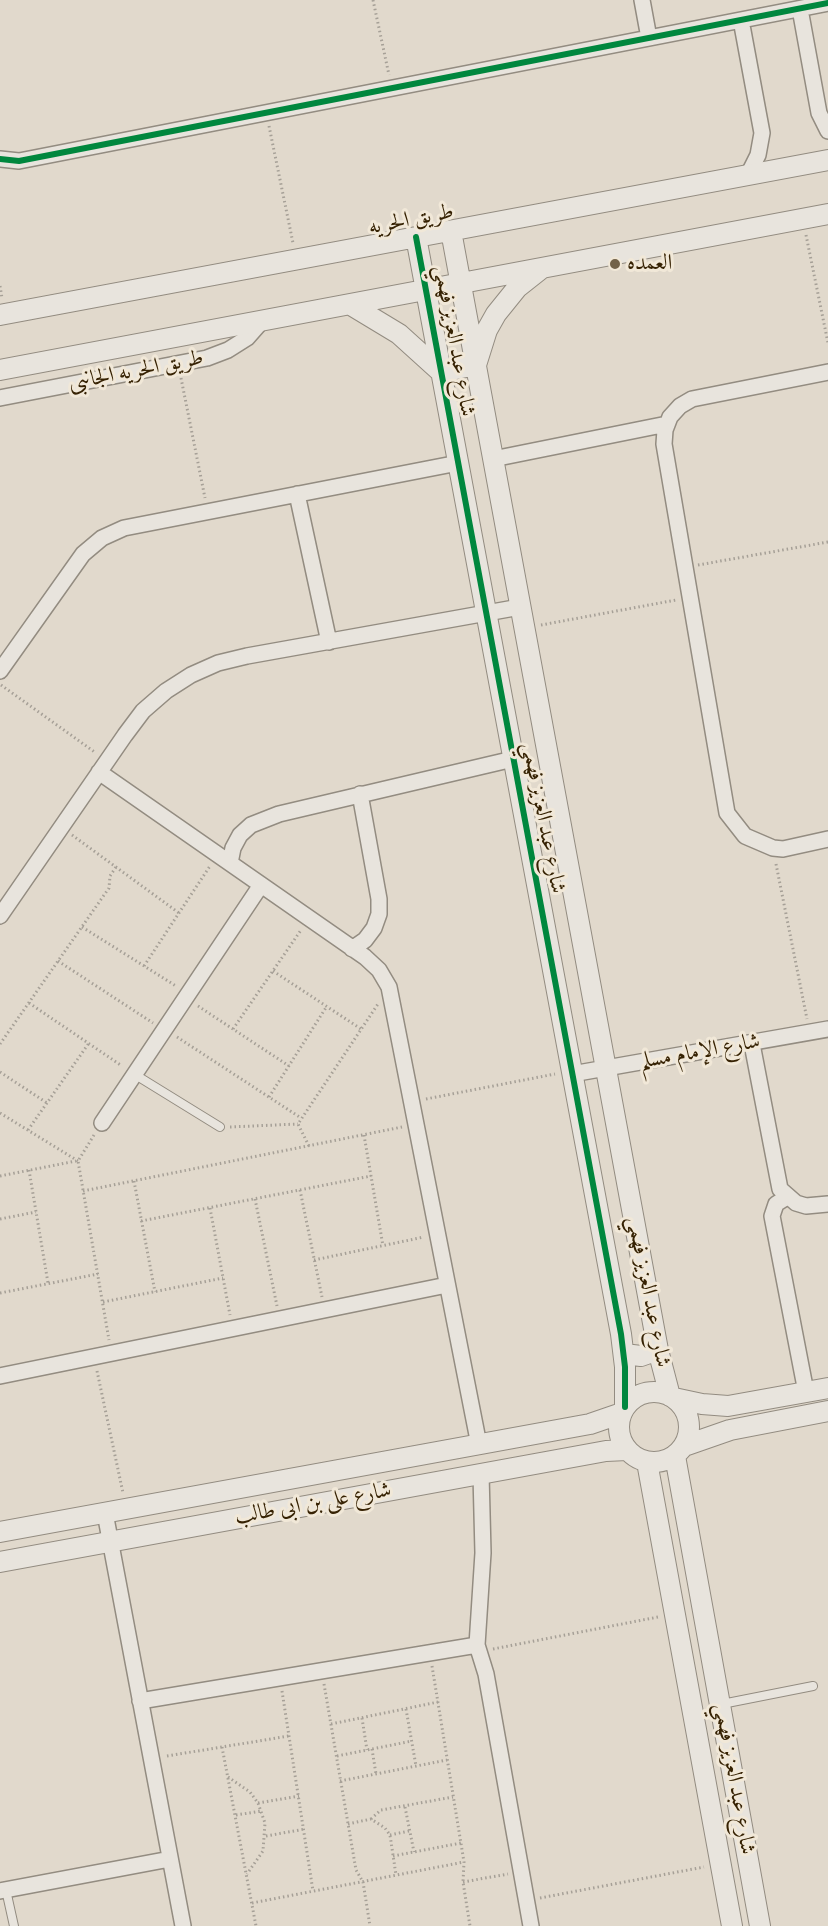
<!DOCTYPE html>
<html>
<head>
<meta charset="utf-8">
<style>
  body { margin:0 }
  canvas { display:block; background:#e1d9cc }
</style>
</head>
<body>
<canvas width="828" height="1926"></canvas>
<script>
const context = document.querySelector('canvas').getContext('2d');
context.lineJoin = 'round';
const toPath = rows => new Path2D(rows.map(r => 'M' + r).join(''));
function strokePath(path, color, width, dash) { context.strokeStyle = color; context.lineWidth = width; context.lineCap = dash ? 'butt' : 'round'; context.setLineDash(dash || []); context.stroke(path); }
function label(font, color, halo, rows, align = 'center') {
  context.font = font + ' "IM FELL French Canon",Amiri,serif'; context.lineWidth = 6; context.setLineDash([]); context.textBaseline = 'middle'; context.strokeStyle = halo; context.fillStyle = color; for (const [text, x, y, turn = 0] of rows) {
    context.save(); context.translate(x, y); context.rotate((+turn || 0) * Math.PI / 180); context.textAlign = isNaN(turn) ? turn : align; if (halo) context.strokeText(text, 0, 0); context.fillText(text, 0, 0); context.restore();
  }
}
const service = toPath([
  [134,1074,220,1127],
  [722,1704,813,1686],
  [6,1890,14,1926]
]);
const minor = toPath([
  [642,0,649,38],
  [800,9,819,113,828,131],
  [741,20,762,133,758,155,748,175],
  [0,159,19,161,828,3],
  [828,372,692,399,680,406,670,417,665,430,664,444,727,813,745,836,773,848,783,849,828,839],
  [0,398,207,358,228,350,247,338,262,321],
  [493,459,667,424],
  [297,494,329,642],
  [0,671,83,554,102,538,124,528,458,463],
  [99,772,365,957,379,970,389,987,479,1445],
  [230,863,233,848,240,835,251,825,279,814,513,759],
  [0,916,125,735,143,711,166,691,191,675,218,663,247,656,520,607],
  [352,949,365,940,374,928,379,914,379,899,360,794],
  [752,1044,780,1189,796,1203,806,1206,828,1204],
  [572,1074,828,1029],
  [102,1123,261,885],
  [787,1197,776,1204,772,1216,806,1392],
  [0,1376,447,1285],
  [481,1474,483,1553,477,1645,486,1674,531,1926],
  [105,1513,183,1926],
  [140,1701,477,1645],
  [0,1891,170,1859]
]);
const tertiary = toPath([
  [451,231,658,1350,670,1396],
  [416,237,621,1334,625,1367,625,1407],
  [351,305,399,334,441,372,476,365,487,330,496,314,517,288,541,269],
  [0,315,828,160],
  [0,370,828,214],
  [624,1354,641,1356,658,1350],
  '619 1427a35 35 0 1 1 70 0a35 35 0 1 1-70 0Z',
  [674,1398,702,1404,728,1406,828,1388],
  [684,1446,730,1430,828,1411],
  [675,1456,760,1926],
  [647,1462,732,1926],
  [0,1532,590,1424,622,1413],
  [0,1562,606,1451,627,1450]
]);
strokePath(service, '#938c81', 10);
strokePath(minor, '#938c81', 18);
strokePath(tertiary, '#938c81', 22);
strokePath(toPath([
  [373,0,389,75],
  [269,126,293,243],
  [806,235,828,343],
  [0,286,2,298],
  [181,378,205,498],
  [698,565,828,542],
  [541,625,676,600],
  [1,685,96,753],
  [72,835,179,913],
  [776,864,807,1019],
  [82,927,176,986],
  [58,961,153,1023],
  [144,966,210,866],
  [273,971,361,1029],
  [29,1003,122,1066],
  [198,1006,289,1066],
  [233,1029,301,930],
  [177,1037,301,1118],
  [0,1044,109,888,110,876,116,867],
  [0,1072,47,1103],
  [269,1097,327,1006],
  [426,1099,555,1074],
  [0,1113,78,1161],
  [230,1127,298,1124],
  [28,1130,89,1043],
  [94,1135,78,1161,109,1340],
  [364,1135,383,1246],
  [309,1146,298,1124,378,1004],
  [29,1170,48,1283],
  [0,1176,76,1161],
  [134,1181,155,1292],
  [300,1190,322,1297],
  [83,1191,402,1127],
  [255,1199,277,1306],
  [210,1208,230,1315],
  [0,1219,36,1212],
  [141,1221,371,1176],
  [314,1260,424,1237],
  [0,1293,98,1274],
  [103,1302,223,1278],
  [97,1371,123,1493],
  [493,1649,658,1617],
  [432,1666,464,1862,463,1882,470,1926],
  [324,1684,356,1870,363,1882,370,1926],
  [282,1691,313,1891],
  [406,1709,416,1766],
  [362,1718,367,1750],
  [331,1724,438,1702],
  [222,1747,256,1926],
  [372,1749,376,1774],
  [167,1756,289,1736],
  [337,1756,412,1741],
  [228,1777,250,1792,258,1803,265,1823,263,1851,247,1874],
  [340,1781,447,1760],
  [258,1803,299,1796],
  [405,1807,414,1852],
  [236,1815,262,1811],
  [371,1819,381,1810,453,1797],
  [348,1824,371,1819,385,1828,390,1835,396,1875],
  [390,1835,409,1831],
  [266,1836,305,1829],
  [393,1856,461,1843],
  [463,1882,508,1874],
  [540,1898,704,1867],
  [252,1903,464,1862]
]), '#a6a097', 3, [1.5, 3]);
strokePath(service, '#e8e4dd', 8);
strokePath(minor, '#e8e4dd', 15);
strokePath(tertiary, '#e8e4dd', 20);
strokePath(toPath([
  [0,159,19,161,828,3],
  [416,237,621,1334,625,1367,625,1407]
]), '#00873e', 6);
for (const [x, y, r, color] of [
  [615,264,6,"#726249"]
]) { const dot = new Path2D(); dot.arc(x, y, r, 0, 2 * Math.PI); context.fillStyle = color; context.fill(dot); strokePath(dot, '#f1e8d8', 2); }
label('22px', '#362203', '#f1e8d8', [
  ["طريق الحريه",411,220,-11],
  ["شارع عبد العزيز فهمي",454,341,80],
  ["طريق الحريه الجانبى",136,371,-11],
  ["شارع عبد العزيز فهمي",543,818,79],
  ["شارع الإمام مسلم",700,1052,-10],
  ["شارع عبد العزيز فهمي",648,1292,79],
  ["شارع على بن ابى طالب",313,1504,-10],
  ["شارع عبد العزيز فهمي",734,1779,80]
]);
label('22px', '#362203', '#f1e8d8', [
  ["العمده",627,264]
], 'left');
</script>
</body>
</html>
